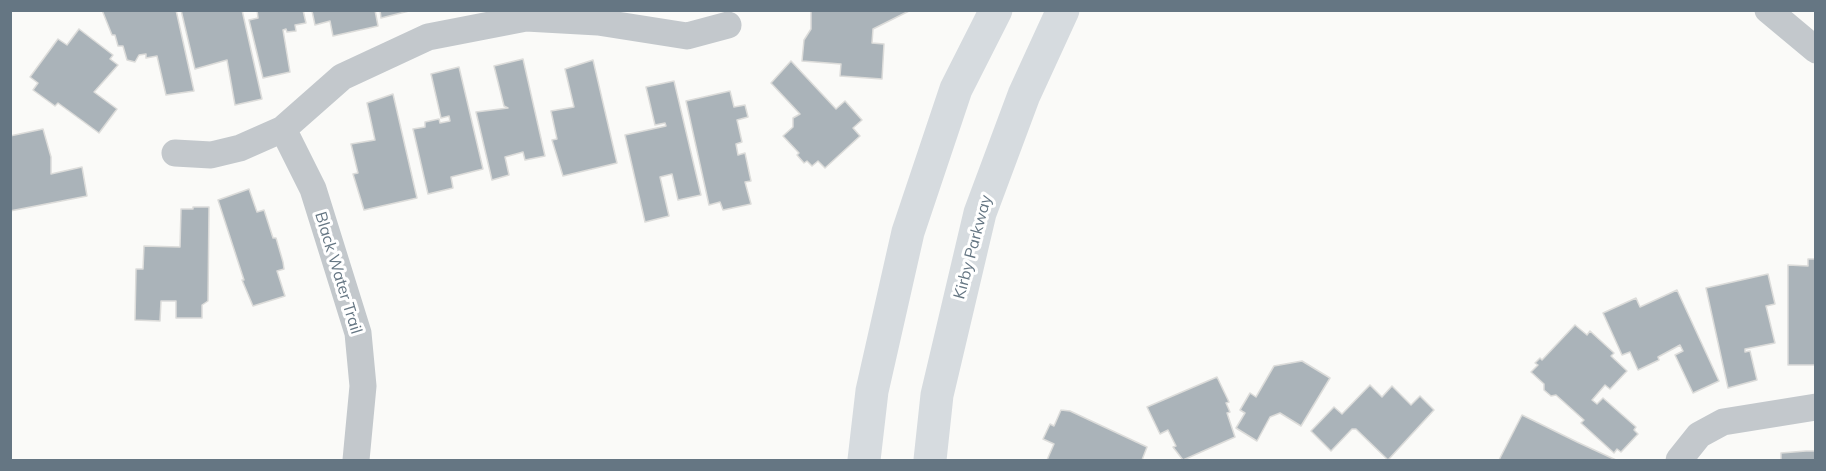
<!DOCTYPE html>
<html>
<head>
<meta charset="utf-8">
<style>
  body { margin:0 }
  #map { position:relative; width:1826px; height:471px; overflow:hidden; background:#fafaf8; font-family:Mulish,sans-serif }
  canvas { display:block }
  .frame { position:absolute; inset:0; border:12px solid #657683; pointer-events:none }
</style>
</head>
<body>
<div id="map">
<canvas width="1826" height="471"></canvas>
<div class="frame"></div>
</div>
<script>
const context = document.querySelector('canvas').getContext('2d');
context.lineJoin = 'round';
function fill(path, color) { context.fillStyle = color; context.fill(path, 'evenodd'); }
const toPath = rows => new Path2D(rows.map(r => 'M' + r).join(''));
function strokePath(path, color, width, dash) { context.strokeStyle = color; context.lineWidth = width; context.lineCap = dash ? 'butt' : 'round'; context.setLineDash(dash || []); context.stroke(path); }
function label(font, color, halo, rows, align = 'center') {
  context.font = font + ' Mulish,sans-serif'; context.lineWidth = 6; context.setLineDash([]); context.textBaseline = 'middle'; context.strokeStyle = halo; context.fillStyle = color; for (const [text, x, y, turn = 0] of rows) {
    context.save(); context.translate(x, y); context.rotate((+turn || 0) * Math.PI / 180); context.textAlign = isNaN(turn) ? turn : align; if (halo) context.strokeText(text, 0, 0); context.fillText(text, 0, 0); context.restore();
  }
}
const building = toPath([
  [102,10,176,10,194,91,166,95,157,56,146,58,146,54,139,55,135,62,127,60,123,46,118,46,115,35,112,35,102,10],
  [181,10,242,10,262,99,235,105,227,60,195,69,181,10],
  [257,10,303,10,306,23,295,25,296,31,287,32,286,29,283,30,290,72,263,78,249,20,258,18,257,10],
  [375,10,378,26,333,36,330,21,315,25,312,11,375,10],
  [380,10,413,10,381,18,380,10],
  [811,10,911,10,873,29,872,43,884,44,882,79,840,76,841,64,802,61,804,40,811,29,811,10],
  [79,29,113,55,110,59,118,65,94,92,117,109,99,133,58,103,55,106,33,90,38,83,30,77,58,39,67,45,79,29],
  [523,59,545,156,525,160,523,152,505,157,509,175,492,180,476,112,508,108,504,106,494,66,523,59],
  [593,60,617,163,563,176,552,140,557,139,551,111,574,107,565,69,593,60],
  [791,61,836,109,845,101,862,120,853,128,860,136,825,168,818,161,812,166,807,161,804,163,797,155,799,153,783,136,793,127,793,118,800,114,771,83,791,61],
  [459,67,483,169,451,177,453,188,428,194,413,129,425,127,425,122,439,119,440,123,450,121,449,116,441,118,431,74,459,67],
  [674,81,701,195,678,200,672,174,660,177,669,216,645,222,625,135,666,126,665,123,655,125,646,87,674,81],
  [730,91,734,107,745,105,748,117,737,120,742,142,736,144,738,155,745,153,751,181,745,182,751,204,723,210,720,202,709,205,686,101,730,91],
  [393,94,417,198,364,210,353,174,358,173,351,144,375,140,367,103,393,94],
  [43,129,51,157,51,174,82,167,87,196,10,211,10,136,43,129],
  [249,189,257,212,264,210,273,238,276,238,283,262,284,269,277,271,285,296,253,306,242,280,244,280,218,200,249,189],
  [193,207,209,207,208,301,202,305,202,318,176,318,176,301,161,301,160,321,135,320,136,269,143,269,144,246,180,247,181,209,193,209,193,207],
  [1808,259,1816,259,1816,365,1788,365,1788,265,1808,266,1808,259],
  [1768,274,1775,304,1766,306,1775,343,1745,349,1745,352,1750,351,1757,380,1728,388,1706,288,1768,274],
  [1677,290,1719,381,1693,393,1675,355,1683,351,1680,345,1658,357,1659,360,1638,370,1630,352,1622,355,1603,313,1636,298,1640,307,1677,290],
  [1575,325,1587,335,1590,331,1614,353,1611,356,1627,371,1610,389,1605,385,1592,400,1597,404,1603,398,1636,427,1634,430,1638,434,1621,452,1617,449,1614,453,1581,423,1584,420,1556,395,1551,396,1544,390,1544,384,1531,372,1538,365,1535,363,1540,358,1542,360,1575,325],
  [1302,361,1330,378,1301,426,1280,413,1270,417,1257,441,1236,428,1245,413,1240,410,1250,393,1256,397,1274,366,1302,361],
  [1217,377,1229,402,1226,403,1230,412,1227,413,1235,437,1183,460,1173,447,1176,446,1168,430,1160,434,1147,407,1217,377],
  [1370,385,1382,397,1392,386,1411,405,1420,396,1434,410,1388,460,1356,429,1352,429,1331,451,1311,431,1334,407,1342,414,1370,385],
  [1061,410,1070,411,1147,447,1142,460,1047,460,1054,444,1043,439,1050,424,1054,426,1061,410],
  [1522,415,1577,442,1616,460,1499,460,1522,415],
  [1806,451,1816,451,1816,460,1781,460,1781,453,1806,451]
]);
fill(building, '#aab3b9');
strokePath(building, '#dcdcda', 1.5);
strokePath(toPath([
  [1768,10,1816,50],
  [283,129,313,189,358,333,363,386,356,460],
  [175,153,211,155,240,148,283,129,342,77,428,37,526,18,598,22,687,36,728,25],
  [1679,460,1699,435,1723,422,1816,407]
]), '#c3c8cc', 27);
strokePath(toPath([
  [864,460,872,391,908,232,956,89,996,10],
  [930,460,937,395,980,213,1024,95,1063,10]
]), '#d6dbdf', 33);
label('16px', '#657683', '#fff', [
  ["Kirby Parkway",973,247,-75],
  ["Black Water Trail",338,273,73]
]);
</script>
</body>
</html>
